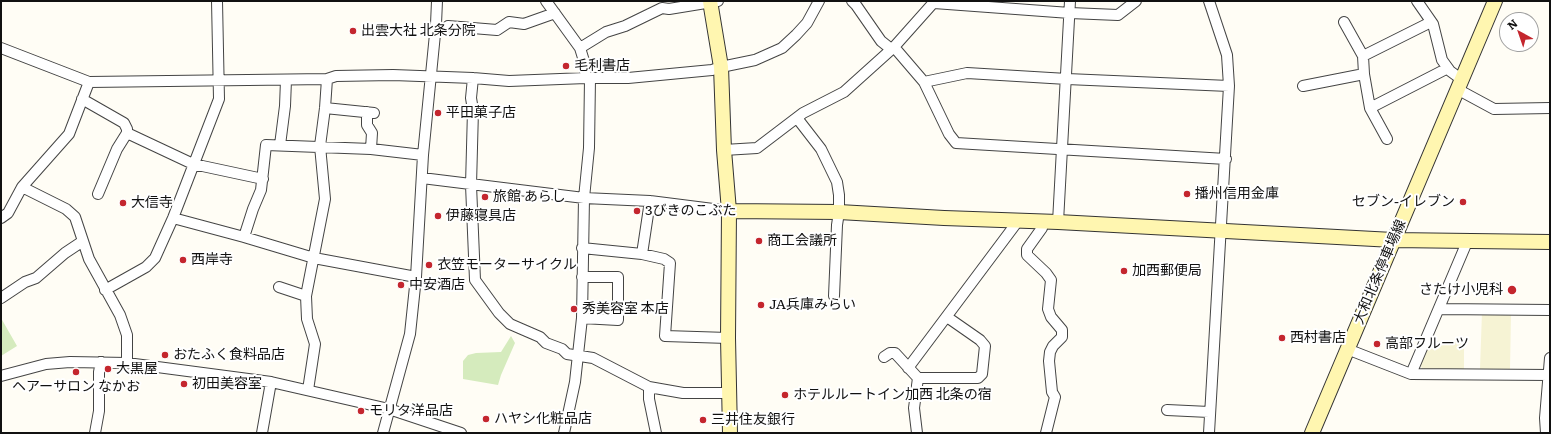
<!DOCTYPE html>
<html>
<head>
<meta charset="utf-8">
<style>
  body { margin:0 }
  #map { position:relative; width:1551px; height:434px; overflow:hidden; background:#fffdf5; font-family:Literata,serif }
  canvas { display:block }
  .frame { position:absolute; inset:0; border:2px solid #111; pointer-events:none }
  .north { position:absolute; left:1499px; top:12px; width:40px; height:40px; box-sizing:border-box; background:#fff; border:1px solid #a0a0a0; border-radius:50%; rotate:320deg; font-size:11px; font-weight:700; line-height:16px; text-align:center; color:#111 }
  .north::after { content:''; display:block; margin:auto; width:14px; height:18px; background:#c4262e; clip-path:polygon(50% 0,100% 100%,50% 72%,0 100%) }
</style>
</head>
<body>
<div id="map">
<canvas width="1551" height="434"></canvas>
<div class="frame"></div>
<div class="north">N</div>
</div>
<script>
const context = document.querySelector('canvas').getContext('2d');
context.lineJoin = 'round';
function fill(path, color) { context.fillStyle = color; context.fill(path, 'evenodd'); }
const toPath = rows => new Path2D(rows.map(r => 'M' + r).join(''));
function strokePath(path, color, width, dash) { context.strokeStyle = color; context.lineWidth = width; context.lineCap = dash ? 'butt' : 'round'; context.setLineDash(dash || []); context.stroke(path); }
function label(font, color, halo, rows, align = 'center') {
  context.font = font + ' Literata,"Noto Sans JP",serif'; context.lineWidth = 4; context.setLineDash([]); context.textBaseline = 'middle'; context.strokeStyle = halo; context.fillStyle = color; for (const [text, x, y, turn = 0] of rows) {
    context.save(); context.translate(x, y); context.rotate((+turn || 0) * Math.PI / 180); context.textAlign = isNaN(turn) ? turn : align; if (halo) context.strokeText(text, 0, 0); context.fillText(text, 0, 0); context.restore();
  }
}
fill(toPath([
  [1482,312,1511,313,1510,370,1480,369],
  [1429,341,1464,342,1464,369,1422,369,1420,363]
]), '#f6f3d4');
fill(toPath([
  [1,318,17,346,1,356],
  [511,336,515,343,501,375,498,385,463,379,463,361,468,355,476,353,501,352]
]), '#d5ebbd');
const street = toPath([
  [546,1,580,48,584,61,586,78],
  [852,1,856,5,881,41,891,49],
  [1209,1,1227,55,1229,86,1209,433],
  [1417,1,1433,24,1442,60,1450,71,1461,79],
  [934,3,1070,13,1118,15,1136,1],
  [1344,22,1363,56],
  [1431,22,1363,56,1364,74,1370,108,1448,68],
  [448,26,497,30,509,22,524,24,555,13],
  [894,47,924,82,949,134,956,143,1226,159],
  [1,48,89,82,327,79,336,76,393,75,473,78,509,81,586,78,628,78,712,70,721,67,755,60,782,48,796,35,807,23,819,1],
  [580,48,606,32,625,26,662,8,669,9,718,1],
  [473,78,471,98,473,110,471,185,475,280,499,313,510,324,540,337,546,343,562,349,567,354,593,358,649,387,683,393,729,393],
  [89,82,69,134,22,187,66,209,75,217,89,259,120,315,127,335,127,363],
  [924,82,967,73,1067,79,1229,86],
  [1303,86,1364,74],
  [1457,89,1494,109,1550,108],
  [82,99,124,123,127,129,127,133,193,164,263,179],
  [325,108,374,113],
  [1370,108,1387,139],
  [367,112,367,125,372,133,371,149],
  [797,118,821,149,837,182,839,195,839,212,837,225,834,296],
  [280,145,285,106,286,80],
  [724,150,757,148,803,113,844,92,894,47,935,1],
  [422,178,584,198,650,201,729,211],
  [98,194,117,149,127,133],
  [1,218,8,213,22,187],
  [173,218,244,237,314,258,416,277],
  [1043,222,1042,228,1027,249,1027,255,1046,273,1051,280,1048,309,1051,317,1062,330,1062,337,1053,346,1050,352,1049,361,1052,392,1055,397,1046,433],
  [1058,222,1070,1],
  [244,237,253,209,261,190,266,145,371,149,423,155],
  [582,248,642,254,664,259,670,263,665,336,728,338],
  [642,254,650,201],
  [279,287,306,296],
  [105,290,146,267,155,258,173,218,219,99,217,1],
  [1,298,25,282,36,278,65,253,83,241],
  [1439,309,1550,310],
  [582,318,618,320,618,277,582,277],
  [1347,349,1411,374,1550,375],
  [884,357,890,353,895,353,918,378,978,378,982,374,985,346,980,340,947,317],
  [908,368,1018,221],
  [1411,374,1467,242],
  [1,376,46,364,70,362,127,363,271,382,389,409,461,433],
  [649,387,649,399,656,433],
  [308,390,315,344,307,319,306,296,325,199,320,146,325,108,327,79],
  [1167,410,1209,412],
  [95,433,99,411,99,372,101,362],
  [262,433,271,382],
  [383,433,410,334,416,277,423,155,436,24,437,1],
  [564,433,575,382,582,318,584,198,589,148,590,79],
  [917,433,914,408,918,378],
  [1546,433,1545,418,1550,358]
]);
const secondary = toPath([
  [710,1,721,67,724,150,729,211,728,338,730,433],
  [729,211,839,212,944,218,1058,222,1393,240,1550,242],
  [1312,433,1495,1]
]);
strokePath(street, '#444', 12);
strokePath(secondary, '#333', 16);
strokePath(street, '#fff', 10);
strokePath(secondary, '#fff6b0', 14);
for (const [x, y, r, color] of [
  [353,31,4,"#c4262e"],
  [566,66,4,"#c4262e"],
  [438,113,4,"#c4262e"],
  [1187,194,4,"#c4262e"],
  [485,197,4,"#c4262e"],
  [1463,202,4,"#c4262e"],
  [123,203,4,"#c4262e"],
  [637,211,4,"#c4262e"],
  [438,216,4,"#c4262e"],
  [759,241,4,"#c4262e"],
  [183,260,4,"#c4262e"],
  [429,265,4,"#c4262e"],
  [1124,271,4,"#c4262e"],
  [401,285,4,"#c4262e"],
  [1512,290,5,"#c4262e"],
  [761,305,4,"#c4262e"],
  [574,309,4,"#c4262e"],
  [1282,338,4,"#c4262e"],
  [1377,344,4,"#c4262e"],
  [165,355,4,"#c4262e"],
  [108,369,4,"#c4262e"],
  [76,372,4,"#c4262e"],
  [184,384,4,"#c4262e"],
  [785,395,4,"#c4262e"],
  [361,411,4,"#c4262e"],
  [486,419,4,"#c4262e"],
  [703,420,4,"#c4262e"]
]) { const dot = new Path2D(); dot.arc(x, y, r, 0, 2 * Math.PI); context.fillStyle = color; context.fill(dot); strokePath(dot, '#fff', 1.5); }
label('14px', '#111', '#fff', [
  ["出雲大社 北条分院",361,31],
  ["毛利書店",574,66],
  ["平田菓子店",446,113],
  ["播州信用金庫",1195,194],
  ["旅館 あらし",493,197],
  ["セブン-イレブン",1455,202,"right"],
  ["大信寺",131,203],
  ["3びきのこぶた",645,211],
  ["伊藤寝具店",446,216],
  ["商工会議所",767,241],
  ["西岸寺",191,260],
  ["衣笠モーターサイクル",437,265],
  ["加西郵便局",1132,271],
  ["中安酒店",409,285],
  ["さたけ小児科",1503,290,"right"],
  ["JA兵庫みらい",769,305],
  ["秀美容室 本店",582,309],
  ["西村書店",1290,338],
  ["高部フルーツ",1385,344],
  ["おたふく食料品店",173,355],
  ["大黒屋",116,369],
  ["初田美容室",192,384],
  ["ヘアーサロン なかお",76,387,"center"],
  ["ホテルルートイン加西 北条の宿",793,395],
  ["モリタ洋品店",369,411],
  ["ハヤシ化粧品店",494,419],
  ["三井住友銀行",711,420]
], 'left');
label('14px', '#111', '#fff', [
  ["大和北条停車場線",1380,272,-67]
]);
</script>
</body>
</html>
